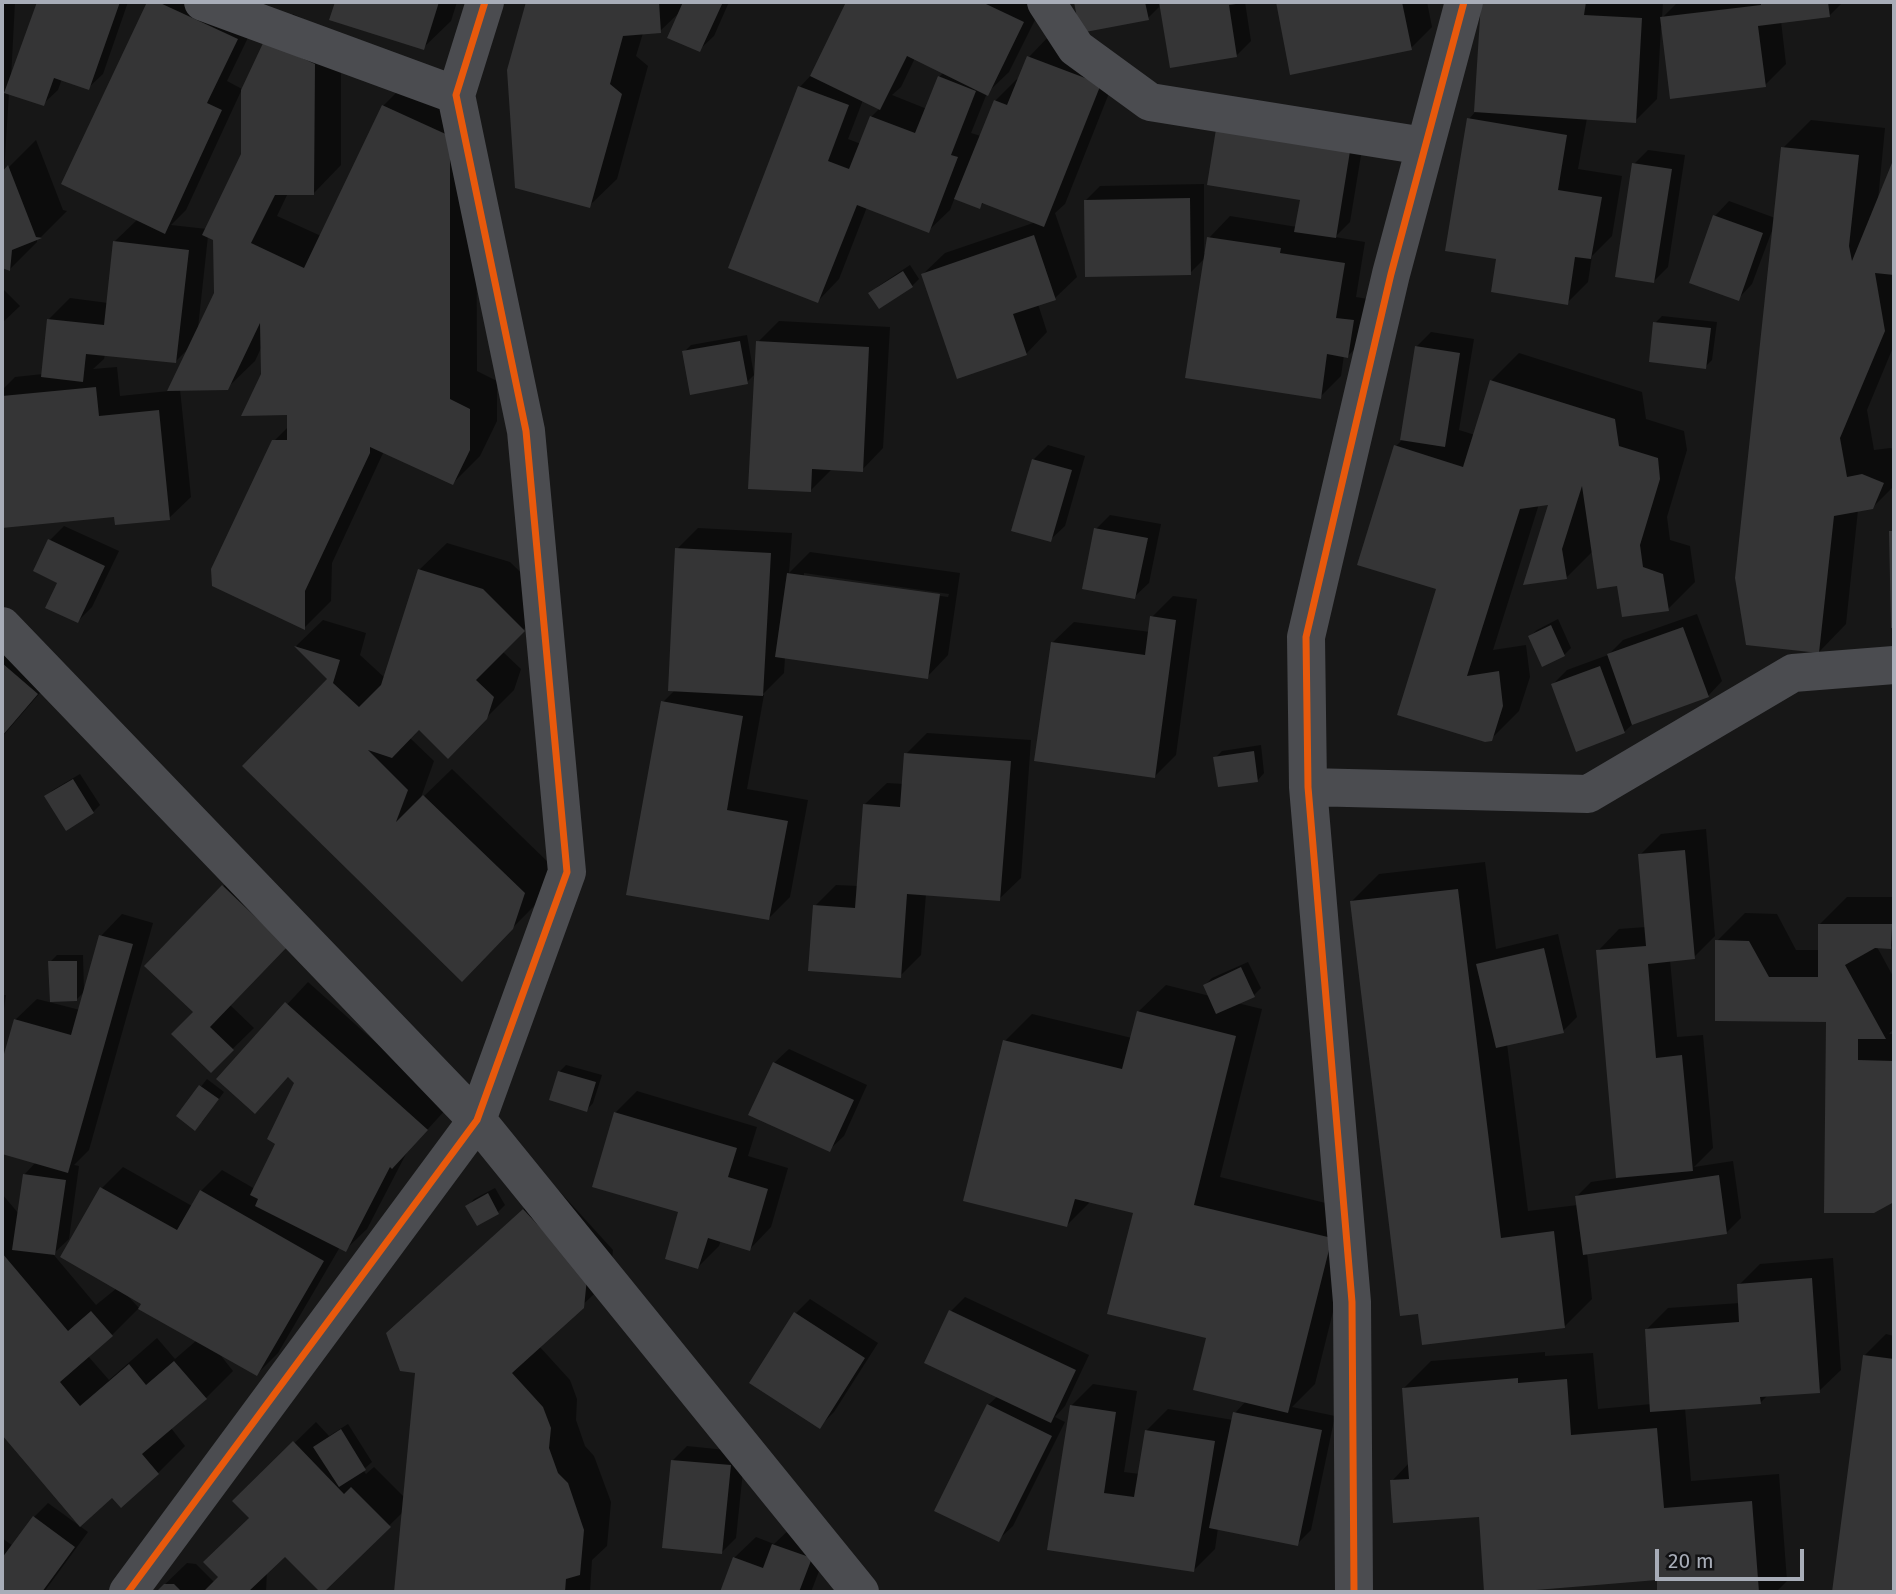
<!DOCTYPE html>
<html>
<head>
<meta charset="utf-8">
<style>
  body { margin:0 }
  #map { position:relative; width:1896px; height:1594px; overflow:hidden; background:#171717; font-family:"Fira Sans",sans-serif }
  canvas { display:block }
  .frame { position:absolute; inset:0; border:4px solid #a8adb8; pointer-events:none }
  .scale { position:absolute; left:1655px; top:1549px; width:149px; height:32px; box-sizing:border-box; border:4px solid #a8adb8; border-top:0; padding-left:9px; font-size:21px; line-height:24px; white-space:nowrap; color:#a8adb8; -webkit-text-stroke:5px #111113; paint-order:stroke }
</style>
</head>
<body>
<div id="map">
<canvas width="1896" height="1594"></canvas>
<div class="frame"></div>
<div class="scale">20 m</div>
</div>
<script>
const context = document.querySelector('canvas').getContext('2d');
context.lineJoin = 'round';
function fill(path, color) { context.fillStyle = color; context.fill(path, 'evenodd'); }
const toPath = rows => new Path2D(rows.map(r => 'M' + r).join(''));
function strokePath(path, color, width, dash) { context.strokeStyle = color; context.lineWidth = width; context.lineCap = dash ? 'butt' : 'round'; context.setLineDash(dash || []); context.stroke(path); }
fill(toPath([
  [2,2,15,2,11,79,39,2,128,2,103,74,88,88,62,79,58,90,43,104,9,93,4,172,36,140,63,210,67,211,41,237,37,238,37,242,10,269,2,266],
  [149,2,224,2,258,17,227,81,242,89,186,210,171,225,207,229,242,154,266,42,293,14,341,37,341,165,314,193,288,193,277,216,321,236,383,106,411,78,476,109,477,371,497,381,497,421,480,456,453,483,384,451,332,563,331,601,304,628,274,441,288,427,288,413,262,374,262,346,255,361,227,388,180,389,191,497,169,518,115,515,2,526,2,390,15,377,43,374,49,319,70,298,108,303,114,242,138,219,63,184],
  [208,236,215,239,215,294,198,328],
  [189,348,169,391,120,396,117,367,93,369,104,359,105,354,176,361],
  [336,2,457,2,451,21,423,48,331,19],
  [528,2,729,2,714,36,699,50,681,11,660,31,643,33,636,56,648,66,617,179,589,206,509,70],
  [848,2,1044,2,1009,72,987,93,971,133,981,136,995,101,1017,79,1019,80,1029,57,1050,35,1121,63,1065,204,1055,213,1077,277,1055,298,1038,304,1047,332,1026,354,923,274,945,253,1036,222,985,202,979,207,955,197,950,210,928,231,867,207,839,279,818,301,800,87,814,72],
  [915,58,944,72,939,77,927,109,892,95,901,87],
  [863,100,880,108,871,117,861,144,848,139],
  [1076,2,1245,2,1251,41,1237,55,1161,5,1148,18,1081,31],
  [1278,2,1427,2,1432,27,1411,48,1292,72],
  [1483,2,1663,2,1662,18,1678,2,1843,2,1829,16,1781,21,1786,64,1765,85,1661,27,1657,99,1635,121,1587,118,1578,169,1622,176,1612,236,1592,256,1588,282,1567,303,1498,258,1469,119,1475,112],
  [1811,120,1885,128,1878,200,1894,163,1894,345,1867,410,1874,450,1890,448,1894,449,1894,486,1873,507,1858,510,1846,624,1819,652,1773,228,1752,284,1738,299,1715,216,1729,201,1775,218,1783,148],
  [1365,131,1350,222,1335,237,1365,242,1356,297,1374,300,1369,334,1348,356,1344,355,1341,376,1320,397,1206,257,1190,273,1085,201,1100,186,1204,184,1204,253,1206,253,1209,238,1230,216,1297,227],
  [1648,150,1685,155,1668,267,1654,281,1634,164],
  [910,265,919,279,912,286,871,294,877,287],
  [2,288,20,306,2,323],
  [1662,316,1717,322,1712,360,1705,367,1655,323],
  [779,321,890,327,883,448,862,470,832,469,810,491,758,342],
  [1431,332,1474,339,1459,430,1475,435,1491,381,1519,353,1642,392,1646,419,1684,431,1687,450,1667,517,1670,540,1690,546,1695,582,1668,609,1619,584,1593,551,1566,578,1550,503,1539,504,1493,650,1526,645,1530,677,1519,711,1491,739,1485,740,1396,446,1401,441,1416,347],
  [747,335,754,375,747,382,684,352,691,345],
  [1048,445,1085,456,1065,526,1050,540,1033,460],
  [1110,515,1161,524,1149,583,1134,597,1096,529],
  [64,526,119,551,92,607,78,621,59,582,50,540],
  [698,528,792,533,789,573,810,552,960,573,948,655,927,677,785,657,784,673,762,695,764,695,747,789,808,800,790,897,769,918,663,702,676,689,677,549],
  [804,573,949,594,948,597,804,577],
  [1894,529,1894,626,1893,626,1891,532],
  [447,543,510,562,551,602,502,651,521,669,514,690,448,756,420,728,410,738,434,761,420,800,452,769,551,865,540,900,462,979,330,679,296,646,323,620,366,633,360,655,385,678,419,570],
  [1173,596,1197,599,1176,755,1155,776,1052,643,1074,622,1150,632,1152,617],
  [1697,614,1722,681,1708,696,1635,722,1624,732,1553,684,1567,670,1608,655,1623,640],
  [1558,619,1571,648,1564,655,1530,636,1537,630],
  [2,624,58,672,2,737],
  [927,733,1031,740,1021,878,999,899,926,894,921,955,900,976,815,906,836,885,858,886,865,804,887,783,904,784,906,754],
  [1261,745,1264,773,1258,780,1215,758,1222,751],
  [80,774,100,805,93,812,46,796,53,790],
  [1706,829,1715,936,1694,957,1670,960,1677,1037,1703,1035,1713,1148,1694,1167,1733,1161,1741,1218,1727,1232,1587,1253,1592,1299,1565,1326,1424,1343,1351,902,1379,874,1485,862,1496,949,1558,934,1577,1017,1563,1031,1507,1044,1528,1211,1578,1205,1576,1197,1591,1182,1618,1178,1598,951,1619,929,1646,927,1640,855,1661,834],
  [244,865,307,925,230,1005,254,1028,211,1070,195,1012,147,965],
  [1847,897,1894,897,1894,943,1891,947,1877,947,1894,978,1894,1028,1889,1034,1894,1034,1894,1200,1873,1211,1828,1021,1717,941,1745,913,1777,914,1796,950,1820,950,1820,924],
  [122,914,153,923,89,1150,74,1165,79,1166,69,1239,53,1254,96,1305,117,1288,62,1256,102,1188,123,1167,192,1206,201,1191,222,1170,255,1189,278,1143,296,1082,289,1076,276,1090,218,1079,308,982,448,1107,407,1152,367,1229,345,1250,340,1247,278,1353,257,1374,218,1352,233,1371,206,1398,171,1428,185,1446,158,1473,113,1496,80,1524,2,1433,2,1194,19,1214,24,1175,36,1162,2,1153,2,1068,15,1020,37,999,80,1010,101,936],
  [127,1295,144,1303,197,1340,175,1359,157,1338,109,1380,88,1356,112,1335,139,1308],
  [57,955,83,955,84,992,77,999,50,962],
  [1248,962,1261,988,1254,995,1237,1003,1262,1009,1220,1177,1358,1211,1315,1384,1292,1407,1335,1416,1311,1530,1297,1544,1218,1528,1215,1549,1194,1570,1049,1548,1072,1405,1093,1384,1137,1391,1124,1472,1140,1474,1146,1431,1168,1409,1233,1420,1235,1413,1246,1401,1135,1212,1091,1201,1067,1225,1005,1041,1032,1014,1132,1038,1138,1012,1166,985,1210,996,1205,985,1212,978],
  [2,995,6,995,2,1022],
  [789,1049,867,1085,844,1136,829,1150,774,1063],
  [566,1065,602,1075,593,1103,587,1110,559,1072],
  [207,1079,224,1092,202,1122,178,1116],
  [637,1091,757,1127,748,1156,788,1168,771,1227,750,1249,721,1240,719,1246,698,1267,680,1211,615,1113],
  [552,1183,613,1250,610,1279,539,1346,570,1380,577,1399,576,1420,585,1446,594,1456,611,1502,607,1546,592,1560,590,1592,396,1592,403,1512,322,1592,285,1554,267,1571,266,1592,157,1592,187,1563,196,1564,215,1583,221,1577,251,1517,235,1501,316,1422,329,1436,348,1424,372,1462,363,1470,366,1474,374,1467,405,1498,417,1371,416,1306],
  [495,1188,505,1205,498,1212,468,1206,474,1199],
  [1833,1258,1841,1370,1819,1391,1768,1395,1760,1403,1685,1408,1691,1481,1779,1474,1787,1581,1776,1592,1659,1592,1658,1579,1486,1592,1480,1515,1392,1481,1409,1463,1404,1388,1431,1361,1545,1352,1545,1356,1593,1353,1598,1409,1652,1404,1647,1329,1668,1308,1740,1303,1739,1285,1760,1264],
  [965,1297,1089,1355,1065,1406,1055,1417,1065,1422,1013,1526,998,1540,988,1405,998,1396,951,1311],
  [810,1299,878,1343,834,1412,820,1426,796,1313],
  [1886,1334,1894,1336,1894,1592,1834,1592,1864,1356],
  [687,1446,745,1452,736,1538,722,1552,673,1460],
  [48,1503,88,1532,44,1592,2,1592,2,1538,13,1546,34,1517],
  [795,1524,832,1537,811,1592,722,1592,734,1558,756,1537,774,1544]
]), '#0007');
fill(toPath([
  [37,2,120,2,89,90,54,78,44,106,4,93],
  [147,2,158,2,238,39,207,103,222,110,165,234,61,184],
  [335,2,439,2,424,50,329,20],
  [526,2,659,2,661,33,623,36,610,84,622,94,590,208,515,188,507,70],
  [683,2,723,2,700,52,667,38],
  [846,2,987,2,986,4,1024,22,988,96,907,56,880,110,810,76],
  [1074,2,1145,2,1149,20,1080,33],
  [1159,2,1243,2,1243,3,1229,5,1237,57,1170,68],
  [1276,2,1402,2,1412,50,1290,75],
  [1481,2,1586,2,1584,15,1642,18,1636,123,1474,112],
  [1761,2,1828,2,1830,17,1758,26,1766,87,1670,99,1660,17,1761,5],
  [264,41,315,64,314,195,275,195,251,243,304,268,382,105,450,136,450,399,470,409,470,450,453,485,370,447,370,453,305,591,305,630,212,586,211,569,272,440,287,440,287,415,241,416,261,374,260,323,228,390,167,391,214,293,213,240,202,235,241,154,241,90],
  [1027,56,1101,84,1044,227,982,203,980,209,954,199,994,100,1007,105],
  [938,76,976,91,951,155,958,157,929,233,857,205,818,303,728,268,798,86,849,105,828,161,849,169,870,116,915,133],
  [1467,118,1567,135,1558,190,1602,197,1591,259,1575,257,1568,305,1491,292,1496,259,1445,251],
  [1217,123,1351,145,1336,238,1294,232,1300,200,1207,185],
  [1781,147,1859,155,1849,246,1852,261,1894,158,1894,275,1875,273,1885,331,1840,438,1847,477,1862,474,1884,483,1873,509,1834,516,1819,653,1746,645,1735,578],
  [1632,163,1672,169,1654,283,1615,277],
  [8,165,36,237,42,238,12,250,10,271,2,268,2,172],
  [1190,198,1191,275,1085,277,1084,200],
  [1713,215,1763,233,1739,301,1689,283],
  [1034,235,1056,300,1013,314,1027,355,957,379,921,274],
  [1207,237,1281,248,1280,253,1345,263,1336,318,1354,320,1348,358,1327,354,1321,399,1185,378],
  [113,241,189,250,176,363,86,354,83,382,41,377,47,319,104,325],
  [903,271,913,287,879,309,868,293],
  [1653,322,1711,328,1706,369,1649,362],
  [740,341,748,384,690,395,682,351],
  [756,341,869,347,863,472,812,469,811,492,748,489],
  [1415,346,1460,353,1445,447,1400,440],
  [1490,380,1615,419,1619,446,1658,458,1660,479,1640,545,1643,567,1663,574,1669,611,1622,617,1617,586,1597,589,1582,486,1562,549,1567,579,1523,585,1548,505,1520,509,1467,676,1499,671,1503,706,1492,741,1485,742,1397,715,1436,589,1357,565,1394,445,1463,467],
  [96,387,99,416,159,410,170,520,115,525,114,517,2,528,2,396],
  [1032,459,1072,470,1051,542,1011,531],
  [1094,528,1148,538,1135,599,1082,589],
  [1889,531,1894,531,1894,628,1891,628],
  [48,539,105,566,78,623,45,608,57,583,33,571],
  [675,548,771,553,763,696,668,691],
  [418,569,483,589,525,631,476,680,494,697,487,719,448,759,419,730,392,758,368,750,408,790,396,822,423,795,525,893,513,929,462,982,242,766,327,679,294,646,340,660,333,683,359,707,381,685],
  [787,573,940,594,928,679,775,657],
  [1150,616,1176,620,1155,778,1034,761,1051,642,1145,655],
  [1551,625,1565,656,1542,667,1528,636],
  [1683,627,1709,697,1632,725,1607,654],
  [2,663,38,694,2,736],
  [1600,666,1625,733,1576,752,1551,684],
  [661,701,743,716,727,810,788,821,769,920,626,895],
  [1254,751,1258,782,1218,787,1213,757],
  [904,753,1011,761,1000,901,907,894,901,978,808,971,813,905,855,908,863,804,900,807],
  [73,779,94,813,66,831,44,796],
  [1685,850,1695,959,1648,964,1656,1058,1682,1055,1693,1171,1616,1178,1596,950,1646,946,1638,854],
  [222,885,287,947,210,1027,234,1050,211,1073,171,1034,193,1012,144,966],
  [1458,889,1501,1238,1554,1231,1565,1328,1422,1345,1418,1314,1400,1316,1350,901],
  [1818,924,1892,924,1891,949,1875,948,1845,965,1886,1039,1858,1039,1858,1060,1894,1061,1894,1202,1874,1213,1824,1213,1826,1022,1715,1021,1715,940,1749,941,1769,977,1818,977],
  [99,935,133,944,68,1173,2,1154,2,1061,14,1019,71,1035],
  [1544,948,1564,1033,1496,1048,1476,964],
  [48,961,77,961,77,1001,50,1002],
  [1241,967,1255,997,1216,1014,1203,985],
  [285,1002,428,1130,392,1169,390,1167,346,1252,255,1206,258,1199,250,1195,275,1144,267,1139,294,1083,288,1077,255,1114,216,1079],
  [1137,1011,1236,1036,1194,1205,1332,1238,1288,1413,1193,1390,1206,1338,1107,1314,1133,1213,1075,1199,1067,1227,963,1201,1003,1040,1122,1069],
  [773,1062,854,1100,830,1152,748,1115],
  [558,1071,596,1082,587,1112,549,1100],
  [199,1085,219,1099,195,1131,176,1116],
  [614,1112,737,1148,728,1177,768,1189,750,1251,708,1238,698,1269,665,1259,678,1212,592,1187],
  [23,1174,66,1180,55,1255,12,1250],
  [1719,1175,1727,1234,1583,1255,1575,1196],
  [100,1187,177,1230,200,1190,324,1261,257,1376,138,1309,141,1304,60,1257],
  [488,1193,499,1214,477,1226,465,1206],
  [523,1209,587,1278,584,1308,512,1373,543,1407,551,1428,549,1448,558,1473,568,1483,584,1530,580,1575,566,1579,565,1592,394,1592,415,1373,400,1371,386,1333],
  [2,1253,68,1331,91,1311,113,1336,60,1382,80,1406,129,1364,146,1385,174,1361,207,1399,142,1454,159,1474,121,1508,112,1498,80,1527,2,1435],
  [1812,1278,1820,1393,1760,1397,1761,1404,1650,1412,1645,1329,1739,1322,1737,1284],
  [949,1310,1076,1370,1051,1423,924,1363],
  [794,1312,865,1358,820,1429,749,1383],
  [1863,1355,1894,1359,1894,1592,1832,1592],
  [1518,1378,1518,1383,1567,1379,1571,1435,1657,1428,1664,1508,1752,1501,1759,1592,1657,1592,1657,1580,1512,1592,1484,1592,1479,1517,1393,1523,1390,1480,1409,1479,1402,1388],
  [987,1404,1052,1436,999,1542,934,1511],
  [1070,1405,1116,1412,1104,1493,1134,1497,1145,1430,1215,1441,1194,1572,1047,1550],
  [1233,1412,1322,1430,1298,1546,1209,1528],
  [341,1429,366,1470,339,1487,313,1447],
  [293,1441,344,1494,351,1487,391,1527,324,1592,320,1592,285,1557,248,1592,203,1592,218,1577,203,1562,249,1518,232,1501],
  [671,1460,731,1465,722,1554,662,1548],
  [33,1516,75,1547,42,1592,2,1592,2,1558],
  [772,1544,812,1558,799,1592,720,1592,733,1557,763,1568],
  [164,1584,174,1584,182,1592,156,1592]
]), '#353536');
strokePath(toPath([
  [203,2,456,95],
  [1046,2,1076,48,1150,102,1424,146],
  [2,626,477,1120,860,1592],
  [1308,787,1588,794,1793,673,1894,665],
  [128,1592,477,1120,567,872,526,431,456,95,485,2],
  [1354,1592,1352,1302,1308,787,1306,637,1391,274,1464,2]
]), '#4b4c50', 38);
strokePath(toPath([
  [128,1592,477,1120,567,872,526,431,456,95,485,2],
  [1354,1592,1352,1302,1308,787,1306,637,1391,274,1464,2]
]), '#e8590c', 7);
</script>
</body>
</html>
